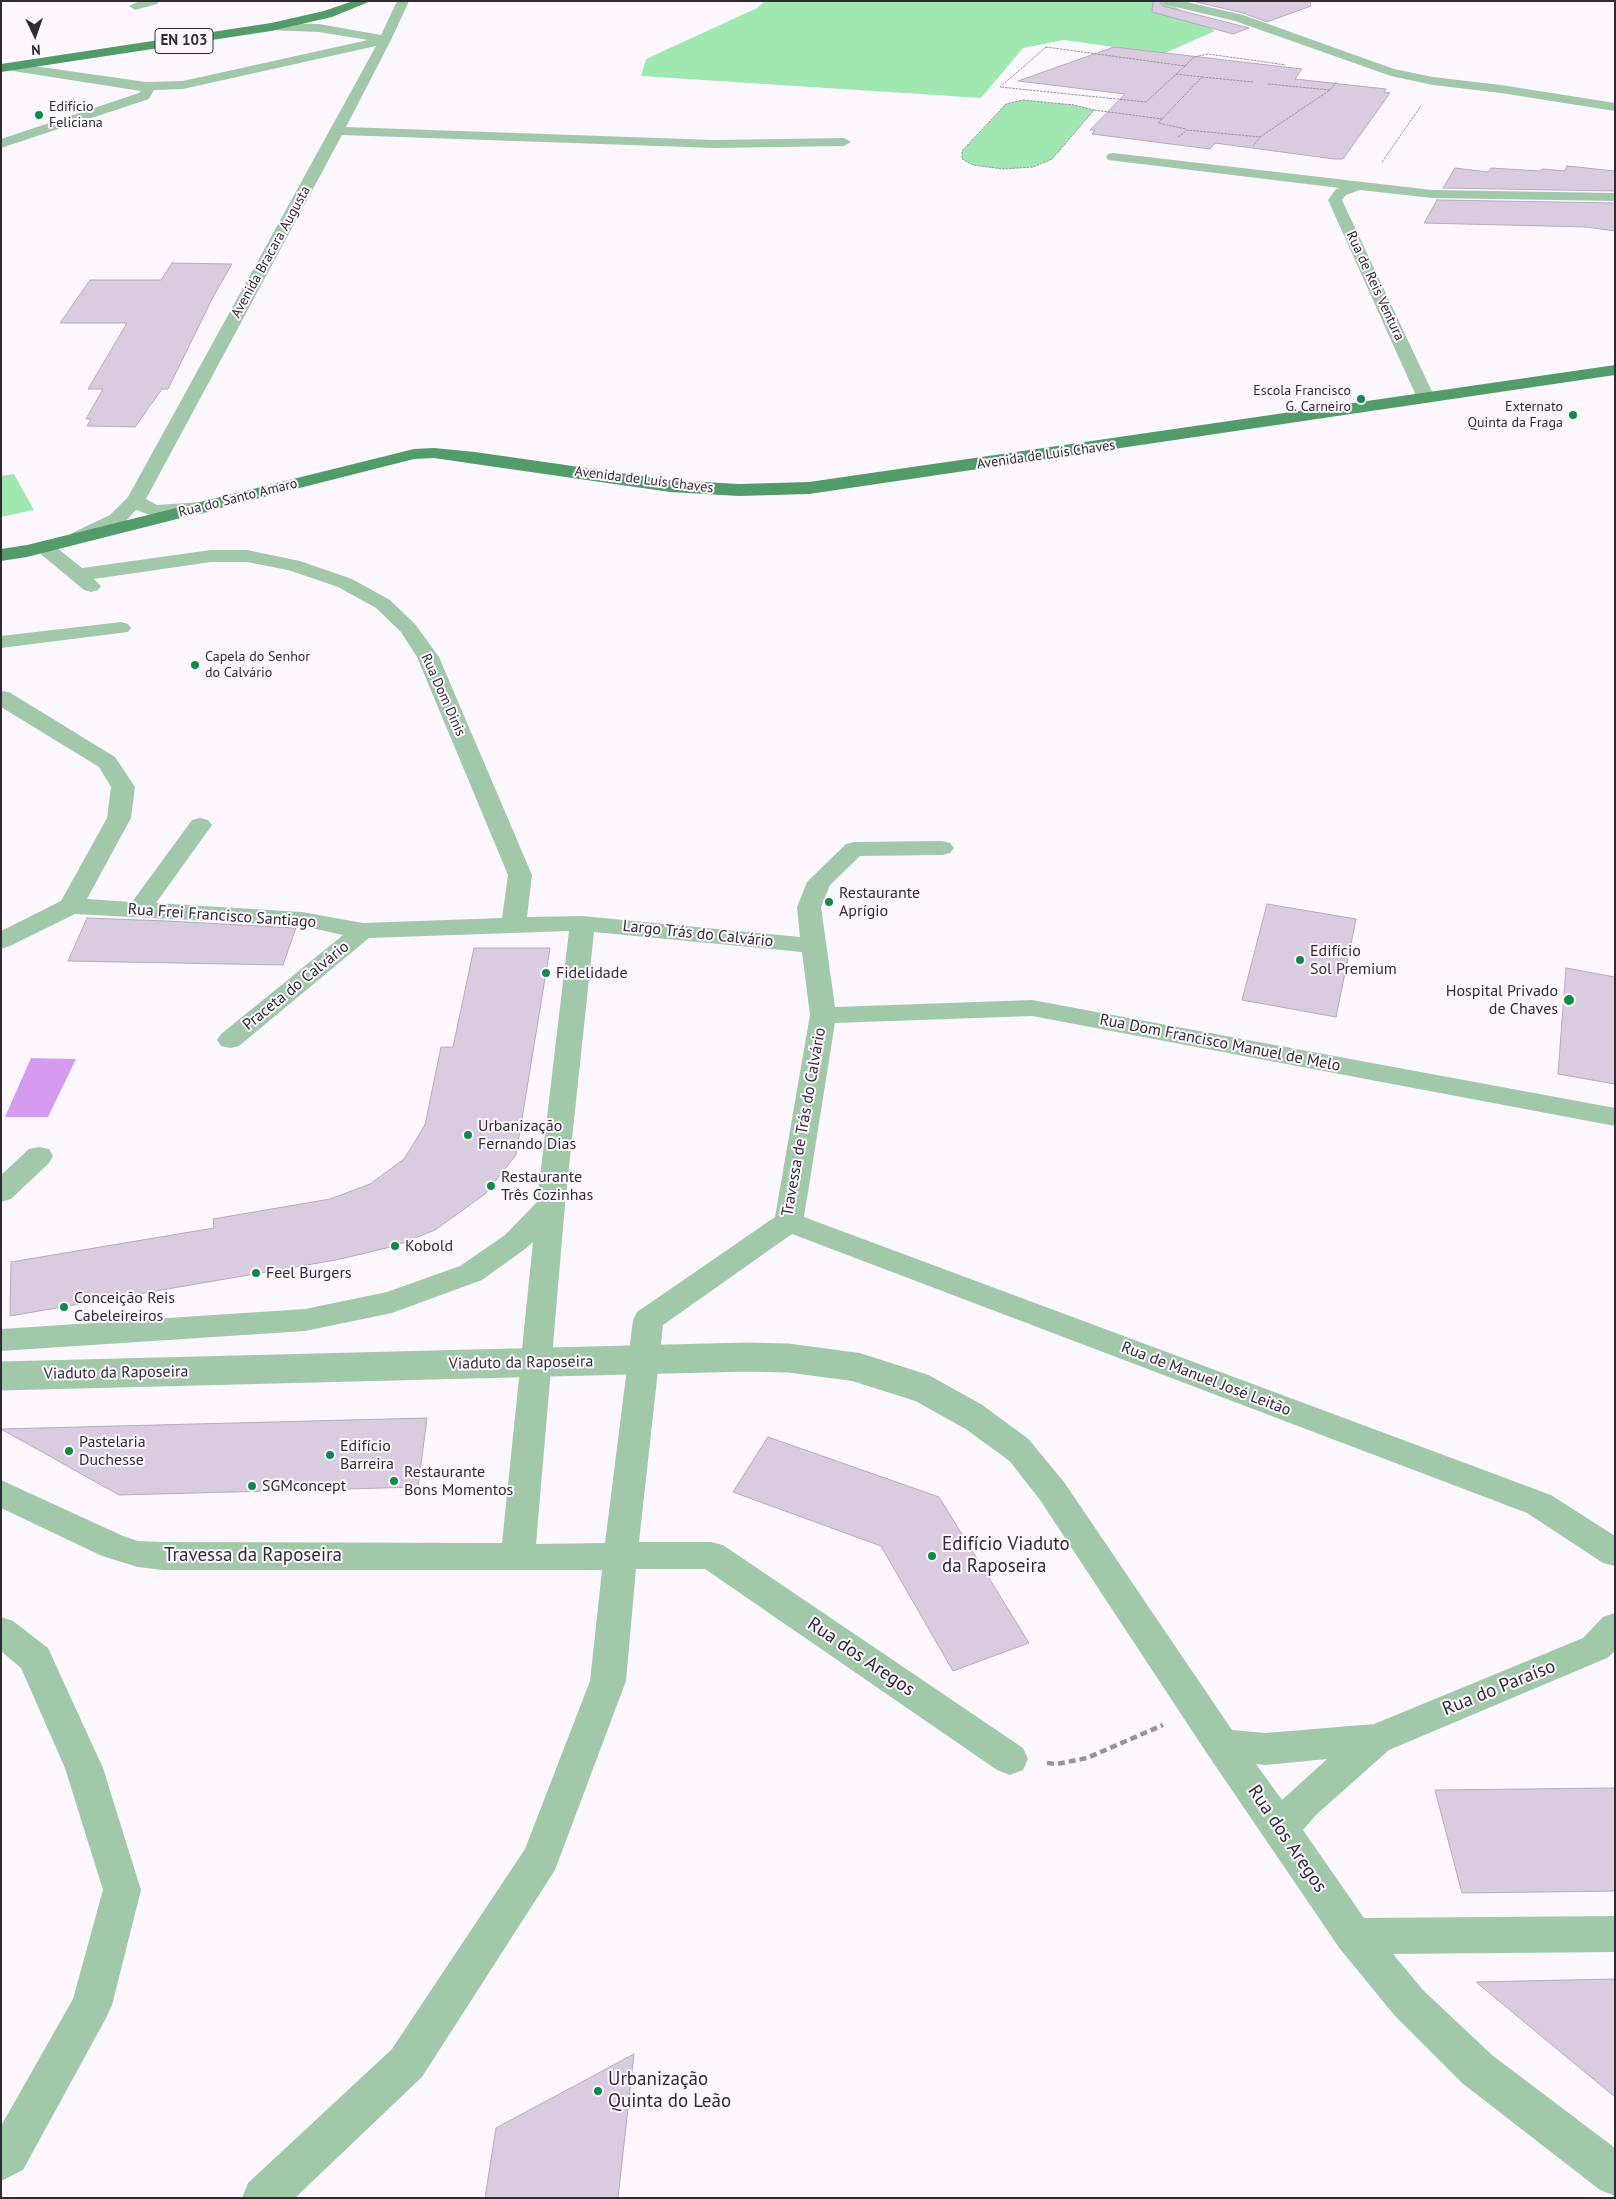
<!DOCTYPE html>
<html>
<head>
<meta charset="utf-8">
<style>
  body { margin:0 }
  #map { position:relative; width:1616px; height:2199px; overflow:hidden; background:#fcf7ff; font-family:"PT Sans",sans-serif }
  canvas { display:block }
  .frame { position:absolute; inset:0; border:2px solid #302b33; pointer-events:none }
  .north { position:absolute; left:10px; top:10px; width:50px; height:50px; -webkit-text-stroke:4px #fcf7ff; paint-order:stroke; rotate:177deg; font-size:14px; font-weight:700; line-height:20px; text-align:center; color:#302b33 }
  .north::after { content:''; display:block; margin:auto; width:18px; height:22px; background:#302b33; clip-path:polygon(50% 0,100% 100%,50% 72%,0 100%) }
</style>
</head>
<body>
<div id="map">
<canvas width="1616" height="2199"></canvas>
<div class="frame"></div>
<div class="north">N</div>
</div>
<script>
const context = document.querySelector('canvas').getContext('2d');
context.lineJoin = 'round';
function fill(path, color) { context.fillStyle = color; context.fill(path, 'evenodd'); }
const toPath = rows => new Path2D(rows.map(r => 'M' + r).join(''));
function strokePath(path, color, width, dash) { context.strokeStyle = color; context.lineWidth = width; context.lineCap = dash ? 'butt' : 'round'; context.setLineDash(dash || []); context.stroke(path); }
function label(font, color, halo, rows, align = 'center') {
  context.font = font + ' "PT Sans",sans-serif'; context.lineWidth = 4; context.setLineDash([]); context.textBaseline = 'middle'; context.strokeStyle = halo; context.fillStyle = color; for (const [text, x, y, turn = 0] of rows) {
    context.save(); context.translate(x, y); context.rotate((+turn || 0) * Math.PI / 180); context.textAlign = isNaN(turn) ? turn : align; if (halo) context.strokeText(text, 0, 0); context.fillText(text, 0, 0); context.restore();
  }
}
fill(toPath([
  [765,1,1166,1,1215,31,1163,54,1064,40,1023,48,981,98,641,76,646,59,757,8],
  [1023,100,1074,105,1094,110,1052,159,1033,167,1003,169,973,165,962,159,962,151,1006,104],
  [14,474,34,510,1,517,1,476]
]), '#a0e7b2');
fill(toPath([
  [31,1058,76,1059,48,1117,5,1117]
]), '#d49bee');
const building = toPath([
  [1153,1,1159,1,1163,6,1249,28,1233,34,1152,12,1153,1],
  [1192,1,1310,1,1311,6,1267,22,1243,13,1192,1],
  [1114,47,1302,69,1295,79,1386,89,1384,92,1390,93,1343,159,1334,159,1215,143,1210,149,1092,134,1095,130,1090,130,1125,94,1018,81,1114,47],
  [1567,166,1615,171,1615,191,1443,188,1455,168,1488,172,1491,168,1540,171,1542,169,1565,171,1567,166],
  [1437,200,1615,203,1615,231,1586,227,1424,223,1437,200],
  [172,263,232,264,213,297,168,389,162,389,135,427,87,426,91,419,86,419,103,389,88,389,127,323,60,323,90,280,161,280,172,263],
  [1267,904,1356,919,1336,1017,1242,1000,1267,904],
  [87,918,167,921,296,928,283,965,68,961,87,918],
  [474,948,550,948,516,1155,485,1194,435,1230,395,1246,336,1260,10,1316,11,1262,214,1228,213,1219,330,1199,370,1184,404,1159,425,1125,441,1047,453,1047,474,948],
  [1566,968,1615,977,1615,1084,1558,1074,1566,968],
  [427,1418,418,1487,309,1490,119,1495,1,1429,427,1418],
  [768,1437,939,1497,1029,1643,953,1671,881,1546,733,1492,768,1437],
  [1615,1788,1615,1891,1462,1893,1435,1790,1615,1788],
  [1615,1979,1615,2097,1476,1982,1615,1979],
  [634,2054,618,2198,485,2198,496,2128,634,2054]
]);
fill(building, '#d9cce0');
strokePath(building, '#b6a9bd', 1);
strokePath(toPath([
  [1046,47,1185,66,1146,102,1000,87,1046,47],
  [1185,66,1194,57,1208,54,1286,65],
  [1176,74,1202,77,1158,123,1186,129],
  [1202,77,1253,82],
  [1268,84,1330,90,1337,81],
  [1023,100,1074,105,1094,110,1052,159,1033,167,1003,169,973,165,962,159,962,151,1006,104,1023,100],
  [1094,110,1162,119],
  [1178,137,1187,130,1260,137,1253,146],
  [1260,137,1330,90],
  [1382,162,1421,106]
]), '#98939b', 1, [2.5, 1]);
strokePath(toPath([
  [1047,1763,1057,1764,1087,1758,1163,1725]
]), '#98939b', 4.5, [7, 4]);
fill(toPath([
  [139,1,159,1,157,4,135,10,129,6,139,1],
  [397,1,409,1,391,40,346,127,715,140,844,138,851,142,844,146,715,148,342,135,146,499,157,505,201,502,208,504,211,508,208,512,201,514,156,517,136,510,124,523,86,541,79,543,72,541,69,537,72,533,110,515,128,497,376,46,183,89,154,90,149,99,1,148,1,139,139,93,141,91,13,71,7,67,13,63,146,82,183,81,368,40,319,32,267,30,265,27,271,23,319,24,381,35,397,1],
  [1161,1,1183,1,1243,15,1394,69,1433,77,1501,85,1615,103,1615,111,1501,93,1433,85,1391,76,1235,21,1163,4,1161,1],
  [1113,153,1432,190,1615,193,1615,201,1432,198,1360,190,1346,195,1342,200,1435,398,1432,402,1426,403,1420,402,1417,398,1328,200,1336,189,1340,188,1108,160,1106,157,1108,154,1113,153],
  [44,541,51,543,82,568,211,550,247,550,300,561,352,579,390,600,415,624,439,657,532,875,527,917,582,916,800,937,797,907,807,882,846,844,854,842,942,841,950,843,954,848,950,853,942,855,860,856,830,885,821,907,835,1007,1032,1000,1615,1108,1615,1126,1032,1016,835,1023,804,1217,1551,1495,1615,1536,1615,1566,1603,1563,1527,1513,792,1234,663,1325,639,1542,711,1542,723,1545,1023,1748,1028,1759,1023,1770,1010,1775,997,1770,705,1569,636,1569,626,1681,555,1870,422,2077,295,2198,242,2198,248,2183,392,2049,525,1849,590,1681,602,1570,163,1570,138,1567,102,1556,1,1508,1,1480,123,1536,138,1541,163,1542,502,1543,533,1242,525,1249,482,1280,392,1313,305,1331,1,1351,1,1329,305,1309,387,1292,460,1266,505,1235,537,1202,569,931,369,938,239,1046,230,1048,221,1046,217,1040,221,1034,343,935,302,926,75,914,10,946,1,949,1,931,61,901,107,818,111,787,99,767,1,707,1,691,9,692,115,757,135,787,131,818,87,899,132,902,192,820,200,818,208,820,212,825,156,903,302,912,363,923,502,918,508,875,417,657,401,632,376,608,338,587,288,570,247,562,211,562,94,579,101,586,98,590,91,592,84,590,37,551,34,547,37,543,44,541],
  [594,932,802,952,810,1015,775,1217,637,1312,633,1320,605,1543,536,1544,565,1205,594,932],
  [121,622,128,624,131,628,128,632,1,648,1,636,121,622],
  [39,1147,49,1149,53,1156,49,1163,11,1199,1,1202,1,1175,29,1149,39,1147],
  [1019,1438,1030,1441,1064,1482,1232,1730,1266,1733,1374,1724,1583,1638,1603,1617,1615,1613,1615,1651,1607,1658,1389,1750,1316,1815,1303,1830,1364,1918,1615,1916,1615,1952,1393,1954,1423,1990,1492,2055,1615,2148,1615,2196,1600,2190,1462,2083,1395,2016,1340,1949,1208,1755,1040,1500,1008,1459,1003,1450,1008,1441,1019,1438],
  [1327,1759,1282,1800,1256,1764,1266,1765,1327,1759],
  [1,1617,13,1621,48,1648,103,1768,141,1890,112,2005,106,2018,23,2170,1,2181,1,2126,73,1999,103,1890,65,1768,21,1668,1,1651,1,1617]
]), '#a2c8aa');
fill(toPath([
  [353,1,371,1,332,17,271,31,1,72,1,64,271,23,324,11,353,1],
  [1615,365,1615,375,809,494,739,496,670,492,475,464,434,458,414,459,27,557,1,561,1,549,27,545,414,449,434,448,475,452,670,480,739,484,809,482,1615,365]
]), '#519c68');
strokePath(toPath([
  [1,1376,747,1357,788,1358,856,1367,922,1388,974,1417,1019,1450]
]), '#a2c8aa', 29);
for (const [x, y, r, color] of [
  [39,115,5,"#0f8b47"],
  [1361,399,5,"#0f8b47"],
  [1573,415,5,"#0f8b47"],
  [195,665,5,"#0f8b47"],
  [829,902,5,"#0f8b47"],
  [1300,960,5,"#0f8b47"],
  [546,973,5,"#0f8b47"],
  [1569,1000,6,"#0f8b47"],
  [468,1135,5,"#0f8b47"],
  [491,1186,5,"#0f8b47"],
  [395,1246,5,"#0f8b47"],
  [256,1273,5,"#0f8b47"],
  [64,1307,5,"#0f8b47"],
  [69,1451,5,"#0f8b47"],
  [330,1455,5,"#0f8b47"],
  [394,1481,5,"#0f8b47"],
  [252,1486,5,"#0f8b47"],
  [932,1556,5,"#0f8b47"],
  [598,2091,5,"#0f8b47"]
]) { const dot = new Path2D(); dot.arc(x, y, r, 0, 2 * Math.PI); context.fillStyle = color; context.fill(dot); strokePath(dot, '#fcf7ff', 2); }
label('14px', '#302b33', '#fcf7ff', [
  ["Edifício",49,107],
  ["Feliciana",49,123],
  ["Escola Francisco",1351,391,"right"],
  ["G. Carneiro",1351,407,"right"],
  ["Externato",1563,407,"right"],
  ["Quinta da Fraga",1563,423,"right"],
  ["Capela do Senhor",205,657],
  ["do Calvário",205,673]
], 'left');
label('14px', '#302b33', '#fcf7ff', [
  ["Avenida Bracara Augusta",271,252,-61],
  ["Rua de Reis Ventura",1375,286,65],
  ["Avenida de Luís Chaves",1046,455,-8],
  ["Avenida de Luís Chaves",644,480,7],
  ["Rua do Santo Amaro",238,498,-14],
  ["Rua Dom Dinis",443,695,66]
]);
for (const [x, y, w] of [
  [184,41,58]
]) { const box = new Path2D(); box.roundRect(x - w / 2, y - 12.5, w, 25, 4); context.fillStyle = '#fcf7ff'; context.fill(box); strokePath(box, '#302b33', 1); }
label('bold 15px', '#302b33', null, [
  ["EN 103",184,41]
]);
label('16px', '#302b33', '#fcf7ff', [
  ["Restaurante",839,893],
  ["Aprígio",839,911],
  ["Edifício",1310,951],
  ["Sol Premium",1310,969],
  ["Fidelidade",556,973],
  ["Hospital Privado",1558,991,"right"],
  ["de Chaves",1558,1009,"right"],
  ["Urbanização",478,1126],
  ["Fernando Dias",478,1144],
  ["Restaurante",501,1177],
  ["Três Cozinhas",501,1195],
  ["Kobold",405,1246],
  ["Feel Burgers",266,1273],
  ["Conceição Reis",74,1298],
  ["Cabeleireiros",74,1316],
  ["Pastelaria",79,1442],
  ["Duchesse",79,1460],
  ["Edifício",340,1446],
  ["Barreira",340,1464],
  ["Restaurante",404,1472],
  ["Bons Momentos",404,1490],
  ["SGMconcept",262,1486]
], 'left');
label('16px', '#302b33', '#fcf7ff', [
  ["Rua Frei Francisco Santiago",222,916,4],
  ["Largo Trás do Calvário",698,934,6],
  ["Praceta do Calvário",296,986,-39],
  ["Rua Dom Francisco Manuel de Melo",1220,1043,11],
  ["Travessa de Trás do Calvário",804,1122,-80],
  ["Viaduto da Raposeira",521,1363,-1],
  ["Viaduto da Raposeira",116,1373,-1],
  ["Rua de Manuel José Leitão",1206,1379,21]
]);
label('19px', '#302b33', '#fcf7ff', [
  ["Edifício Viaduto",942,1545],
  ["da Raposeira",942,1567],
  ["Urbanização",608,2080],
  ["Quinta do Leão",608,2102]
], 'left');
label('19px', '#302b33', '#fcf7ff', [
  ["Travessa da Raposeira",253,1556],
  ["Rua dos Aregos",861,1657,34],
  ["Rua do Paraíso",1499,1688,-22],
  ["Rua dos Aregos",1287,1839,56]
]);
</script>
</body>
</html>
